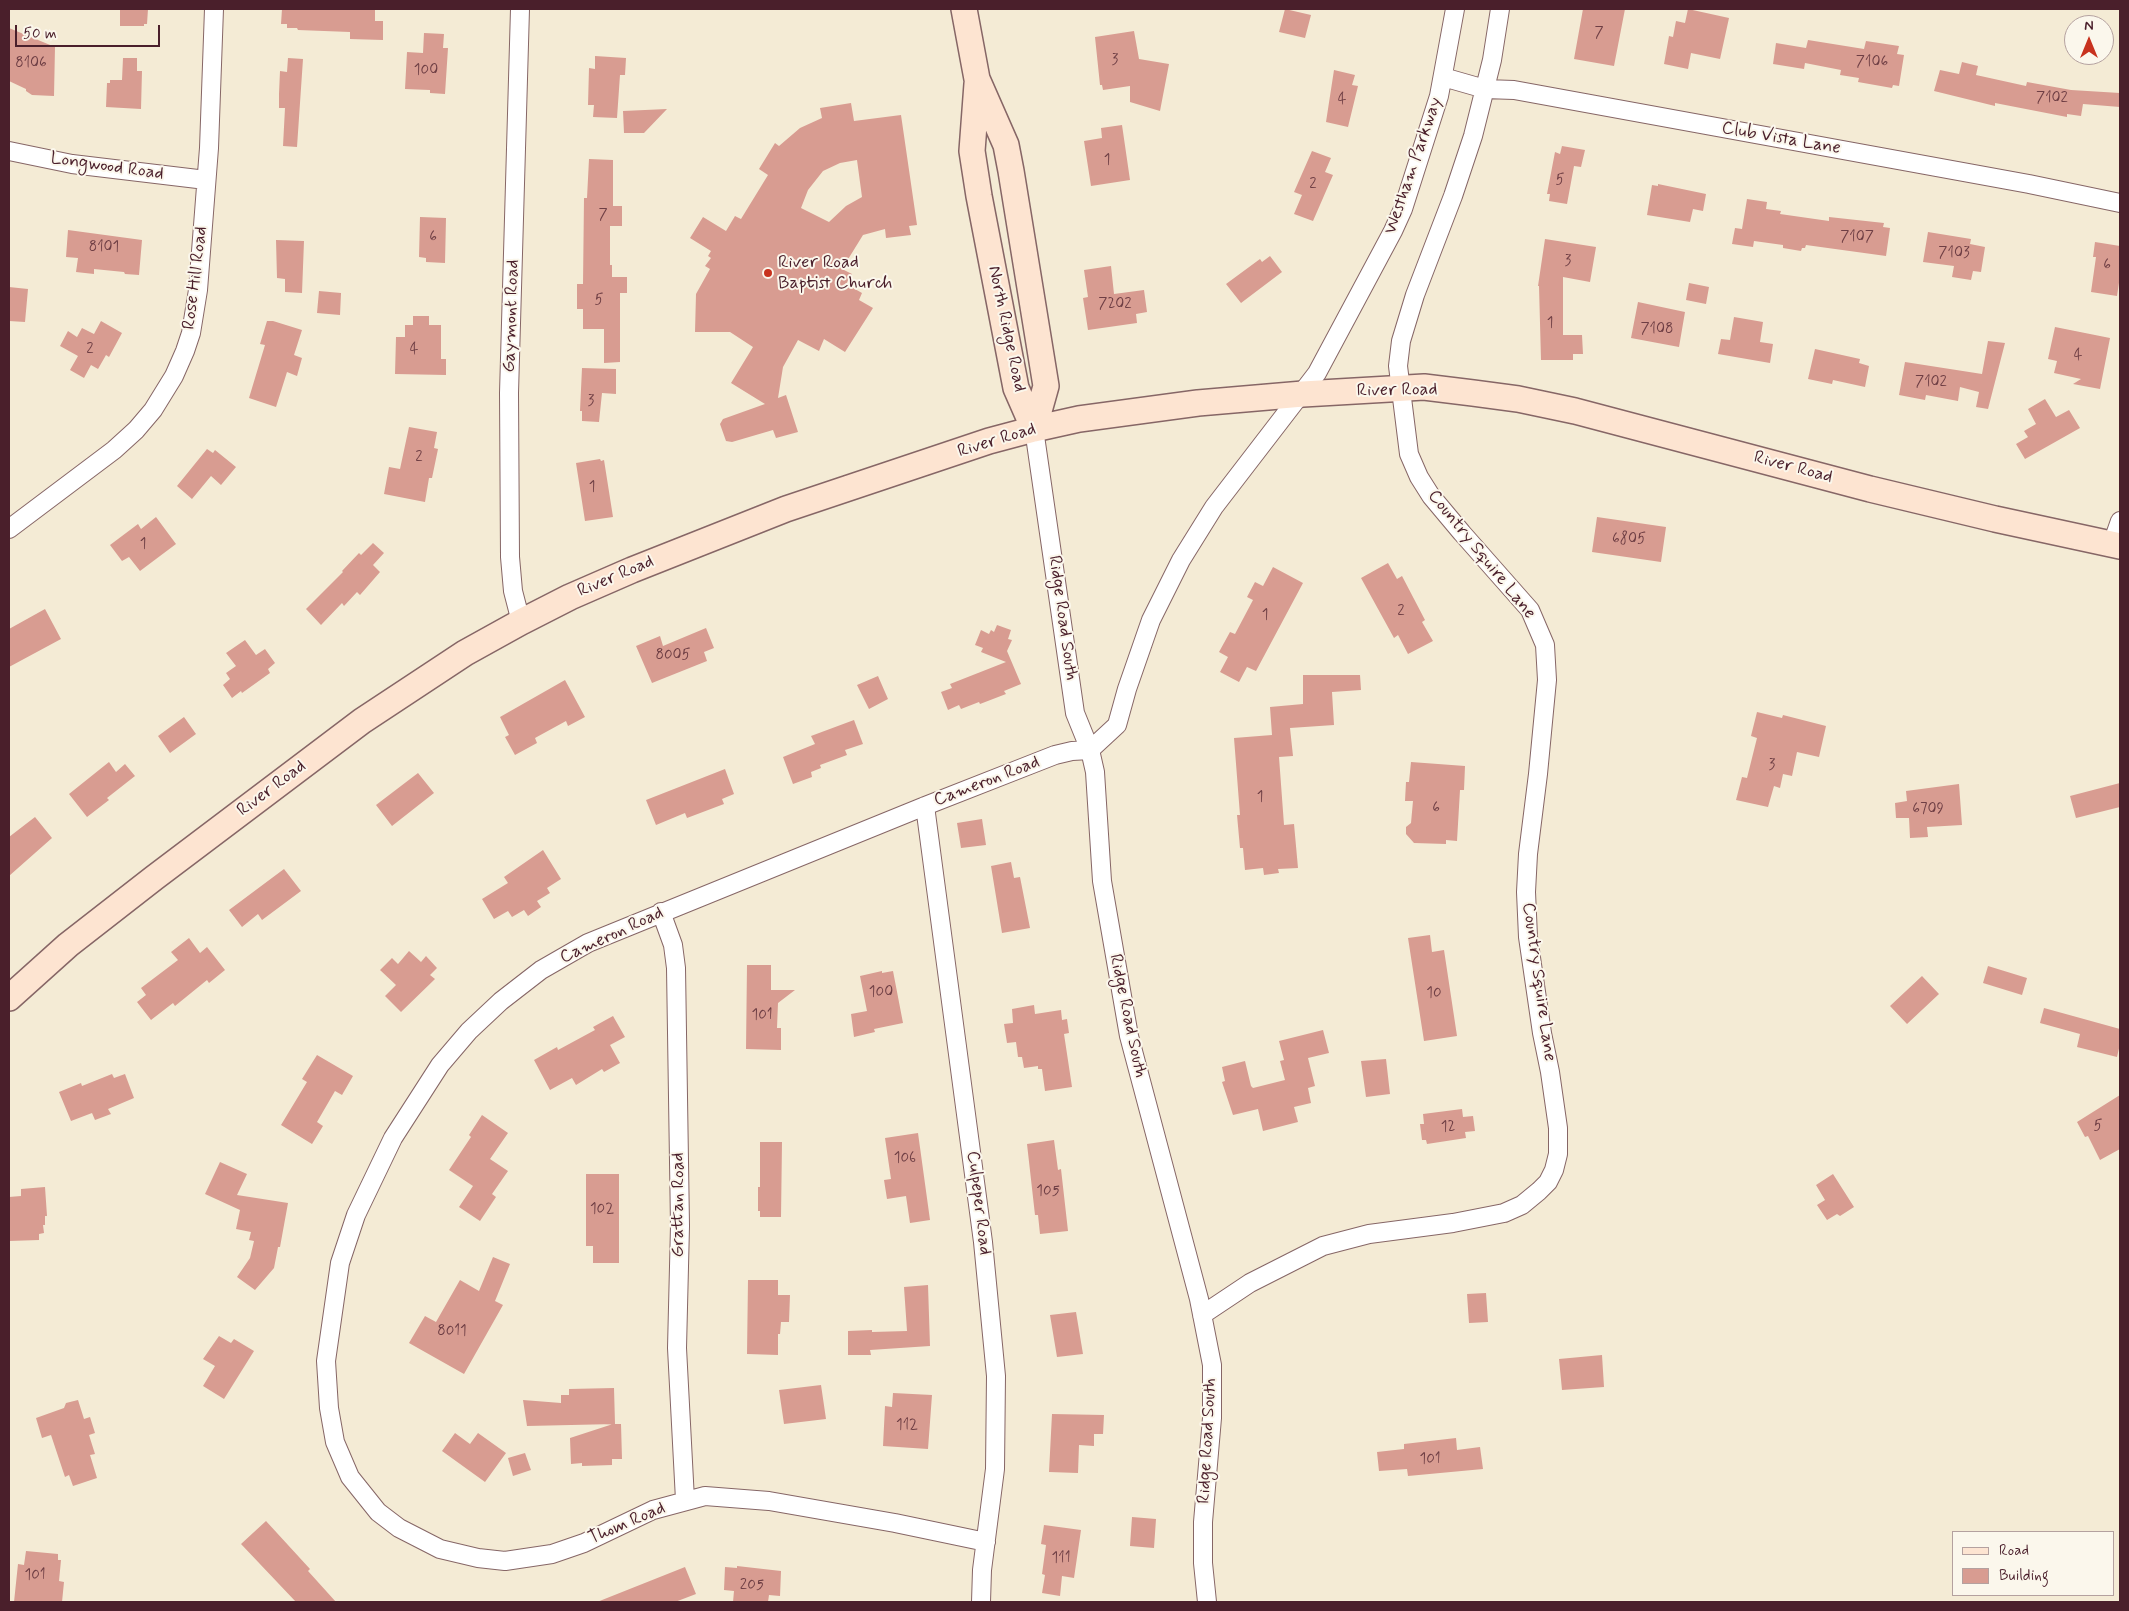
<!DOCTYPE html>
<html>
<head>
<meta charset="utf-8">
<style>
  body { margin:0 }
  #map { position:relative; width:2129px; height:1611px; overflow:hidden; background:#f4ebd5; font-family:Mynerve,sans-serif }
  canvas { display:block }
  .frame { position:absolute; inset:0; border:10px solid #4a1f2b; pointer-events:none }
  .legend { position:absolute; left:1952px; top:1531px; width:162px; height:65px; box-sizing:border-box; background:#fbf7ec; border:1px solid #b4a19f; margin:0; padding:6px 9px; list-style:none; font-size:15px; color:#4a1f2b }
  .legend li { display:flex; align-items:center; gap:10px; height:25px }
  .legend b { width:25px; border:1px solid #b4a19f }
  .north { position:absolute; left:2064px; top:15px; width:50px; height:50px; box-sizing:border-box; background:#fbf7ec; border:1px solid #b4a19f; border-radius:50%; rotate:0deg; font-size:14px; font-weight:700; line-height:20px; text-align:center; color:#4a1f2b }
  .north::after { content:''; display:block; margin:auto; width:18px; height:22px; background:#c8321e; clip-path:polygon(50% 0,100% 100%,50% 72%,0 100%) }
  .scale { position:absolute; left:15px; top:25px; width:145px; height:22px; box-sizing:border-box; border:2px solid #4a1f2b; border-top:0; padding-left:6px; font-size:15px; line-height:18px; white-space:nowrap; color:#4a1f2b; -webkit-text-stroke:4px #fbf7ec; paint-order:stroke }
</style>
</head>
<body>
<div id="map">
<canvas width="2129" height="1611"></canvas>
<div class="frame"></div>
<ul class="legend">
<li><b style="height:6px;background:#fde4d1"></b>Road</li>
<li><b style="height:14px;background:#d89c91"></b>Building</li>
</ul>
<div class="north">N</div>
<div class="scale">50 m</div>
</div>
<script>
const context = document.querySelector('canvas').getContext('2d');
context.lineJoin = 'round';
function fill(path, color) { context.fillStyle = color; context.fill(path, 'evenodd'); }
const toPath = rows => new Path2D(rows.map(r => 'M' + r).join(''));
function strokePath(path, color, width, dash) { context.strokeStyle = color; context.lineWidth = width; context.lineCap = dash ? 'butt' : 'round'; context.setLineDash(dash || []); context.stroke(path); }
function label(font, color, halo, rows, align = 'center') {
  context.font = font + ' Mynerve,sans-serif'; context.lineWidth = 4; context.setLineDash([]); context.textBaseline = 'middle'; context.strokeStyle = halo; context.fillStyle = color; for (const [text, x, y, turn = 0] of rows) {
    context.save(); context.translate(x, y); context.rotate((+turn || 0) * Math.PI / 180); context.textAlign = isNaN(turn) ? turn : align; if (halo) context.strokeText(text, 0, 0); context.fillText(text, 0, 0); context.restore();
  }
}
fill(toPath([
  [120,9,148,9,147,24,144,24,144,26,120,26],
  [282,9,353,10,353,9,375,9,375,21,383,21,383,40,350,39,350,32,298,30,297,28,287,28,287,24,281,24],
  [1285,9,1311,15,1305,38,1279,32],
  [1583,9,1625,9,1614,66,1574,59],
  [1688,9,1729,18,1720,59,1691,53,1688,69,1664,64,1669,36,1673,37,1676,21,1685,23],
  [9,28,55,47,54,96,32,95,26,91,26,89,9,81],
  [1134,31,1139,59,1169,64,1160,111,1130,102,1130,86,1103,90,1102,85,1100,85,1095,37],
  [424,33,444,34,443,48,448,48,445,94,430,93,430,90,405,89,407,52,423,53],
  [1808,40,1864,49,1866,41,1899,46,1897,54,1904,55,1899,86,1893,85,1892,88,1858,82,1859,78,1840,75,1841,70,1805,63,1804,69,1773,64,1776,43,1806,48],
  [595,56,626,58,625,75,620,75,617,118,593,117,594,105,588,105,589,68,595,69],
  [123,58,137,58,137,71,142,71,141,109,106,107,107,83,110,83,110,80,122,80],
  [288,58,303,59,297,147,283,146,285,108,279,108,279,94,280,71,287,72],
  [1962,62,1978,66,1976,75,2026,86,2027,82,2071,90,2120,93,2120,107,2083,104,2081,116,2067,114,2067,117,1995,103,1995,106,1934,91,1940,70,1959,74],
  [1334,70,1355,75,1352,85,1358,86,1348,127,1326,122],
  [851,103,854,121,901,115,917,225,909,226,911,235,886,238,885,229,863,235,842,269,852,274,846,284,862,293,859,300,873,308,845,352,824,339,819,351,798,340,783,367,778,398,786,395,798,432,776,438,773,430,732,442,726,441,720,424,723,419,765,404,731,383,753,347,730,332,695,332,696,294,710,269,705,266,711,258,708,256,711,251,690,238,703,217,726,231,735,216,741,219,768,175,759,169,775,143,779,146,800,128,822,118,820,108],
  [857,160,862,197,846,206,829,222,801,208,808,190,823,171,840,163],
  [667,109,644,133,624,133,623,111],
  [1122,125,1130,180,1091,186,1084,141,1102,138,1101,128],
  [1562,146,1585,150,1581,167,1574,166,1567,204,1549,201,1550,194,1547,194,1555,152,1560,154],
  [1312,151,1331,158,1325,172,1333,175,1313,221,1294,214,1302,195,1294,192],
  [589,159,613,160,613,206,622,206,622,226,610,226,610,265,612,265,612,277,627,277,627,293,620,293,620,362,604,363,604,329,583,329,583,309,577,309,577,284,583,284,584,198,587,198],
  [1658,184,1706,194,1703,211,1693,209,1690,222,1647,215,1652,185,1658,186],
  [1747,199,1767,202,1766,209,1781,211,1780,214,1829,221,1829,217,1884,223,1883,227,1890,228,1886,256,1806,245,1805,248,1802,248,1801,251,1783,248,1783,245,1754,241,1753,247,1732,244,1735,228,1742,229],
  [420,217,446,218,445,263,426,262,426,258,419,257],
  [68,230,142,240,139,275,125,274,124,272,94,269,94,274,76,272,78,258,66,257],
  [1928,232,1971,239,1970,244,1985,247,1981,272,1973,271,1971,280,1952,277,1954,266,1923,262],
  [1545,239,1596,247,1590,282,1563,277,1563,335,1582,335,1583,354,1573,354,1573,360,1541,360,1539,286,1538,286],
  [276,240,304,241,302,293,285,292,285,279,277,278],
  [2095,242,2120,246,2120,276,2117,296,2091,292,2096,257,2093,257],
  [1270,256,1282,272,1241,303,1226,284,1260,259,1262,262],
  [1111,266,1114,294,1144,290,1147,312,1136,314,1137,323,1088,330,1083,298,1088,297,1084,270],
  [1689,283,1709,287,1706,304,1686,300],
  [9,287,28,289,25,322,9,321],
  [319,291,341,293,340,315,317,313],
  [1638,302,1685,312,1679,347,1631,338],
  [413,316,429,316,429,325,441,325,441,359,446,359,446,375,395,374,396,337,405,337,405,325,413,325],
  [1734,317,1763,322,1760,342,1773,344,1770,363,1718,354,1721,339,1730,340],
  [101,321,122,333,109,357,106,355,98,369,91,365,84,378,70,370,78,356,60,346,68,331,77,337,82,328,94,334],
  [267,321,273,321,302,330,294,355,302,358,297,376,287,372,276,407,249,398,265,345,260,344],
  [2055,327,2110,338,2100,389,2073,384,2081,379,2054,373,2057,361,2048,359],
  [1988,341,2005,343,1988,409,1976,407,1979,392,1960,387,1958,401,1926,395,1925,400,1899,395,1905,362,1982,374],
  [1815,349,1860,359,1859,363,1869,366,1865,387,1833,380,1832,384,1808,379],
  [582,368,616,369,616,394,602,393,599,422,582,421,582,411,580,411],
  [2045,399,2056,417,2069,410,2080,428,2025,459,2016,444,2028,437,2024,431,2036,424,2028,409],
  [409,427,437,432,434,448,438,449,432,478,429,478,425,502,384,494,389,467,400,469],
  [207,449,213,453,215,450,236,467,221,485,211,476,192,499,177,486],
  [600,459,601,461,604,460,613,517,585,521,576,463],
  [156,517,176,544,140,571,129,557,122,561,110,545,138,524,141,529],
  [1597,517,1666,527,1661,562,1592,552],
  [373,543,384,553,373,565,380,572,360,595,357,592,344,606,342,603,321,625,306,609,343,572,342,571,359,553,361,555],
  [1388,563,1397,579,1402,576,1425,620,1422,622,1433,641,1408,654,1398,635,1394,638,1361,578],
  [1273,567,1303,583,1256,671,1247,667,1239,682,1220,672,1228,657,1219,652,1230,632,1235,634,1253,600,1247,597,1255,582,1263,586],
  [45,609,61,639,9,667,9,629],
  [997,625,1011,630,1008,639,1012,640,1007,651,1021,684,1004,691,1006,694,980,704,979,702,961,709,959,705,948,710,941,692,952,688,950,684,1006,662,981,652,983,648,975,645,981,630,989,634,991,630,994,632],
  [706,628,714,648,704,652,707,661,652,683,636,646,660,636,663,646],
  [245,640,256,655,265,649,275,663,268,669,270,673,242,693,241,691,232,698,223,685,230,679,226,673,236,666,226,653],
  [1303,675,1360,675,1361,690,1332,692,1334,725,1290,728,1293,756,1279,757,1284,825,1294,824,1298,868,1278,869,1279,873,1264,875,1263,868,1245,870,1243,848,1240,848,1237,815,1240,815,1234,738,1272,735,1270,707,1303,704],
  [878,676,888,699,869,709,857,685],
  [565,680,585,717,568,726,566,721,535,738,537,743,515,755,505,737,509,735,500,717],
  [1757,712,1782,718,1783,715,1826,726,1819,757,1797,752,1792,776,1783,774,1780,788,1774,786,1768,807,1736,800,1742,777,1747,778,1757,738,1751,736],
  [184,717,196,734,170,753,158,736],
  [854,720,863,744,845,750,847,755,820,765,821,768,811,772,812,777,793,784,783,757,815,744,811,736],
  [109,762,116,772,125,764,135,776,107,798,109,800,87,817,69,794],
  [1411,762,1465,766,1464,790,1460,790,1457,841,1446,840,1446,844,1414,843,1406,834,1406,827,1411,823,1413,801,1405,801,1406,782,1409,782],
  [725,769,734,794,722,799,724,804,687,818,685,813,656,825,646,800],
  [418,773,434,793,392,826,376,805],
  [2120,783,2120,807,2076,818,2070,796],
  [1959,784,1962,825,1927,827,1928,837,1910,838,1909,818,1896,818,1895,803,1907,801,1906,791],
  [35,817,52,838,9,876,9,837],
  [982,819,986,845,961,848,957,823],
  [543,850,561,879,547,888,550,893,537,901,541,907,528,916,524,910,512,917,508,911,494,919,482,899,508,883,504,877],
  [1011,862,1014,878,1020,877,1030,928,1002,933,991,866],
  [284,869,301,891,262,920,258,914,242,927,229,910],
  [1430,935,1432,952,1444,950,1457,1036,1424,1041,1408,938],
  [189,938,200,953,207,947,225,970,209,983,207,980,175,1006,173,1003,151,1020,137,1002,146,995,141,988,178,960,171,952],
  [409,951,421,962,426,956,437,968,430,975,435,979,401,1012,385,996,396,985,380,970,392,958,398,964],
  [747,965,771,965,771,990,795,990,778,1003,777,1028,781,1028,781,1050,746,1049],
  [1988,966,2027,978,2022,995,1983,983],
  [882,971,882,973,893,971,903,1023,874,1029,875,1032,854,1037,851,1014,867,1011,860,976],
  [1922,976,1939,994,1907,1024,1890,1006],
  [1034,1005,1035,1014,1061,1010,1062,1020,1067,1019,1069,1033,1064,1034,1072,1087,1045,1091,1042,1069,1038,1069,1038,1066,1024,1068,1022,1057,1018,1057,1016,1042,1007,1043,1004,1024,1013,1023,1012,1009],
  [2044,1008,2120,1029,2120,1044,2117,1057,2077,1047,2080,1034,2040,1023],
  [613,1016,625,1037,610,1045,620,1063,604,1072,602,1069,576,1085,572,1078,550,1090,534,1060,557,1047,558,1050,595,1030,593,1027],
  [1323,1030,1329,1053,1308,1058,1315,1086,1308,1088,1311,1103,1294,1107,1298,1122,1263,1131,1258,1109,1233,1115,1222,1082,1225,1081,1222,1067,1245,1061,1251,1086,1253,1088,1285,1080,1280,1061,1284,1060,1279,1041],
  [317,1055,353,1076,342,1095,335,1091,317,1122,323,1126,312,1144,281,1125,307,1082,302,1079],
  [1386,1059,1390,1094,1366,1097,1361,1061],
  [112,1074,114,1078,125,1074,134,1098,108,1109,111,1114,95,1120,92,1113,71,1121,59,1092,81,1083,82,1086],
  [2120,1095,2120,1149,2100,1160,2088,1136,2085,1137,2077,1122],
  [1462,1109,1463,1117,1473,1116,1475,1131,1465,1132,1466,1138,1427,1144,1426,1140,1422,1140,1420,1124,1424,1124,1423,1114],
  [482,1115,508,1133,490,1159,508,1171,492,1194,496,1197,480,1221,459,1207,473,1186,449,1170,471,1137,469,1135],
  [918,1133,930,1220,910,1223,906,1196,887,1199,884,1180,891,1179,885,1138],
  [1054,1140,1058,1170,1061,1169,1068,1231,1040,1234,1038,1215,1035,1215,1027,1144],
  [760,1142,782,1142,781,1217,760,1217,760,1211,758,1211,758,1187,760,1187],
  [220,1162,247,1174,237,1195,288,1203,280,1247,278,1247,274,1268,255,1290,237,1277,250,1258,254,1241,249,1240,251,1232,236,1229,240,1210,205,1194],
  [586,1174,619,1174,619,1263,593,1263,593,1246,586,1246],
  [1833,1174,1854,1207,1840,1216,1837,1214,1827,1220,1817,1205,1825,1200,1816,1185],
  [45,1187,47,1216,45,1216,45,1225,43,1225,44,1233,39,1234,39,1240,9,1241,9,1197,21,1196,21,1189],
  [493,1257,510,1264,495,1301,503,1305,464,1374,409,1343,425,1316,436,1322,460,1280,479,1291],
  [748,1280,778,1280,778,1295,790,1295,789,1322,781,1322,780,1334,778,1334,778,1355,747,1354],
  [928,1285,930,1346,870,1350,871,1355,848,1355,848,1331,872,1330,872,1332,907,1331,904,1287],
  [1486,1293,1488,1322,1469,1323,1467,1294],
  [1076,1312,1083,1354,1057,1357,1050,1315],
  [219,1336,231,1343,234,1339,254,1351,224,1399,203,1386,215,1366,203,1359],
  [1602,1355,1604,1387,1562,1390,1559,1359],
  [821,1385,826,1419,784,1424,779,1390],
  [614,1388,615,1424,527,1426,523,1400,561,1403,561,1395,569,1395,569,1389],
  [893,1393,932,1395,928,1449,883,1446,885,1406,892,1407],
  [78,1400,84,1419,90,1417,95,1433,89,1435,95,1454,90,1455,97,1478,73,1486,69,1475,65,1477,51,1435,42,1438,36,1418,64,1408,66,1403],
  [1052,1414,1104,1415,1103,1434,1094,1434,1094,1446,1079,1445,1078,1473,1049,1472],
  [613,1424,621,1424,622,1459,612,1459,612,1465,582,1466,582,1463,571,1464,570,1438],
  [455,1433,470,1444,478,1433,506,1453,485,1482,442,1451],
  [1456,1438,1457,1450,1480,1447,1483,1469,1408,1476,1407,1469,1379,1471,1377,1452,1404,1449,1404,1444],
  [525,1453,531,1470,513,1476,508,1458],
  [1132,1517,1156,1519,1154,1548,1130,1546],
  [266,1521,310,1569,308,1571,336,1602,296,1602,241,1544],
  [1044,1525,1081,1530,1074,1578,1062,1576,1060,1596,1042,1593,1045,1575,1042,1574,1046,1545,1041,1544],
  [26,1551,58,1554,58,1560,61,1560,59,1581,64,1582,62,1602,14,1602,18,1564,24,1565],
  [737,1566,781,1571,780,1596,769,1595,768,1602,733,1602,734,1591,724,1590,725,1567,737,1568],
  [685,1567,696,1594,675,1602,597,1602]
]), '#d89c91');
const street = toPath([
  [520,9,509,393,510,557,513,591,521,622],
  [1443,77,1485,89,1514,90,2029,184,2120,203],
  [9,151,72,164,206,180],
  [1034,429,1075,713,1090,750,1095,772,1102,881,1129,1036,1199,1299,1212,1365,1212,1418,1203,1522,1203,1563,1207,1602],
  [9,529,114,450,136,430,153,410,174,376,185,351,191,333,198,290,209,148,214,9],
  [2112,544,2120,521],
  [925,806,983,1242,996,1376,995,1469,982,1570,981,1602],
  [661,912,673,945,676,968,680,1226,677,1348,685,1500],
  [1202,1315,1250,1283,1323,1246,1369,1234,1453,1223,1504,1213,1522,1205,1539,1191,1548,1182,1554,1170,1558,1154,1558,1128,1550,1072,1542,1033,1528,937,1526,892,1528,854,1538,774,1547,680,1545,645,1530,610,1462,533,1431,496,1419,477,1409,454,1398,366,1401,341,1415,295,1453,196,1473,136,1492,60,1500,9],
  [986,1542,895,1523,769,1501,705,1496,653,1510,584,1543,552,1554,505,1561,478,1558,440,1549,399,1528,378,1512,350,1477,335,1442,329,1408,326,1361,340,1263,356,1215,393,1138,440,1065,469,1031,501,1001,541,970,588,943,925,806,1055,755,1072,751,1090,750,1117,725,1127,689,1151,620,1181,560,1214,507,1317,373,1393,231,1403,209,1439,96,1455,9]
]);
const secondary = toPath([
  [964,9,977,79,1006,145,1011,171,1046,386,1034,429],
  [977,84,972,151,979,196,1016,388,1034,429],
  [9,998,68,945,154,878,362,721,465,653,521,622,570,597,632,570,786,509,989,441,1034,429,1079,419,1198,403,1303,394,1424,387,1473,393,1518,399,1575,411,1870,489,1995,519,2120,546]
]);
strokePath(street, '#866666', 20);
strokePath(secondary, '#866666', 28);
strokePath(street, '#fff', 18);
strokePath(secondary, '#fde4d1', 25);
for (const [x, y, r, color] of [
  [768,273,5,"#c8321e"]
]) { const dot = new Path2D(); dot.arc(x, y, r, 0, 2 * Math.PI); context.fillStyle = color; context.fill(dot); strokePath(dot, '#fbf7ec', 2); }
label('15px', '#6e3e44', null, [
  ["7",1599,34],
  ["3",1115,61],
  ["7106",1872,63],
  ["8106",31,64],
  ["100",426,71],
  ["7102",2052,99],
  ["4",1342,100],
  ["1",1107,161],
  ["5",1560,181],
  ["2",1313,185],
  ["7",603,216],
  ["6",433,238],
  ["7107",1857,238],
  ["8101",104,248],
  ["7103",1954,254],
  ["3",1568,262],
  ["6",2107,266],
  ["5",599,301],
  ["7202",1115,305],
  ["1",1550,324],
  ["7108",1657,330],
  ["2",90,350],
  ["4",414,350],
  ["4",2078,356],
  ["7102",1931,383],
  ["3",591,402],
  ["2",419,458],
  ["1",592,488],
  ["6805",1629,540],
  ["1",143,545],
  ["2",1401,612],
  ["1",1265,616],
  ["8005",673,656],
  ["3",1772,766],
  ["1",1260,798],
  ["6",1436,809],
  ["6709",1928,810],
  ["100",881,993],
  ["10",1434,994],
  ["101",762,1016],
  ["5",2098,1127],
  ["12",1448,1128],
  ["106",905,1159],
  ["105",1048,1192],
  ["102",602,1210],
  ["8011",452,1332],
  ["112",907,1426],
  ["101",1430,1460],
  ["111",1061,1559],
  ["101",35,1576],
  ["205",752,1586]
]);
label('18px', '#4a1f2b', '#fbf7ec', [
  ["Club Vista Lane",1781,139,10],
  ["Westham Parkway",1414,166,-71],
  ["Longwood Road",107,167,8],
  ["Rose Hill Road",196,278,-83],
  ["Gaymont Road",512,316,-88],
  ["North Ridge Road",1006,329,78],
  ["River Road",1397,391,-1],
  ["River Road",997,441,-17],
  ["River Road",1793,468,15],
  ["Country Squire Lane",1481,555,51],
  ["River Road",616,577,-23],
  ["Ridge Road South",1062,618,82],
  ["Cameron Road",987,782,-21],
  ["River Road",272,789,-37],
  ["Cameron Road",612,936,-25],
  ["Country Squire Lane",1538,982,82],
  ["Ridge Road South",1127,1016,78],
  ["Culpeper Road",978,1203,83],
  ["Grattan Road",679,1205,-90],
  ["Ridge Road South",1208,1441,-87],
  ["Thom Road",627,1524,-23]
]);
label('18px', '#4a1f2b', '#fbf7ec', [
  ["River Road",778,263],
  ["Baptist Church",778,284]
], 'left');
</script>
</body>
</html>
